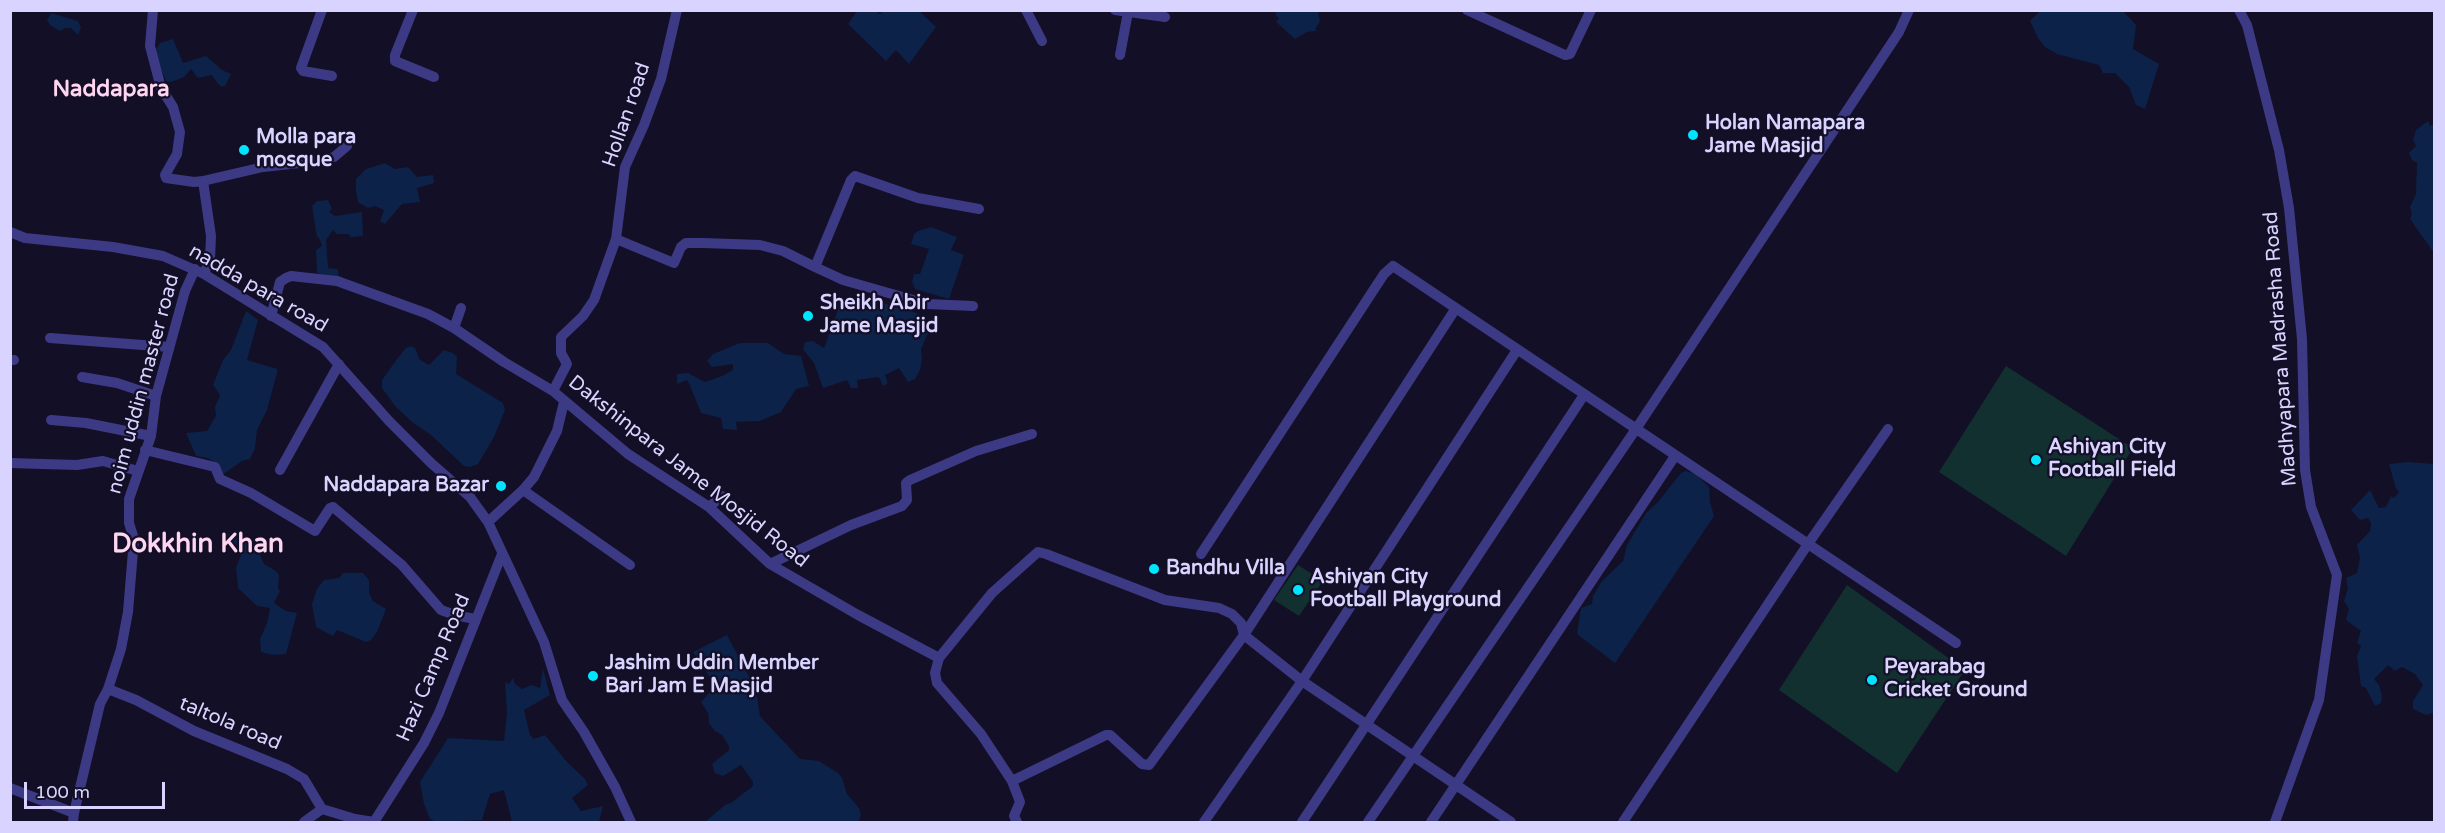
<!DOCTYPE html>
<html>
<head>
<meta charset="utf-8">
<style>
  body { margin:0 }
  #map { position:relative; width:2445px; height:833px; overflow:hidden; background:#130f26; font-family:"Varela Round",sans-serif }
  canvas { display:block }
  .frame { position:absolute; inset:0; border:12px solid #d9d4ff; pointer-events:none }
  .scale { position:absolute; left:24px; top:782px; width:141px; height:27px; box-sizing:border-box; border:3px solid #d9d4ff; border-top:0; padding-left:8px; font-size:18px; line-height:21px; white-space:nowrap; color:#d9d4ff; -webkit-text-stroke:4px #130f26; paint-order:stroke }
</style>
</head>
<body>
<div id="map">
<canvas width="2445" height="833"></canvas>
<div class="frame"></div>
<div class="scale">100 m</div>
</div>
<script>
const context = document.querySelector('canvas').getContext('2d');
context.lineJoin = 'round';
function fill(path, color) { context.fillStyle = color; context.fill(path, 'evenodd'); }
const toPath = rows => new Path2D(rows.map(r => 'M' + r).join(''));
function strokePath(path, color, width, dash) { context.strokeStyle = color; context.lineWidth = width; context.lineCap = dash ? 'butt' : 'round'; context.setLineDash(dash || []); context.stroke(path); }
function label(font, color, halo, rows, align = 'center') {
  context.font = font + ' "Varela Round",sans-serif'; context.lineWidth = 4.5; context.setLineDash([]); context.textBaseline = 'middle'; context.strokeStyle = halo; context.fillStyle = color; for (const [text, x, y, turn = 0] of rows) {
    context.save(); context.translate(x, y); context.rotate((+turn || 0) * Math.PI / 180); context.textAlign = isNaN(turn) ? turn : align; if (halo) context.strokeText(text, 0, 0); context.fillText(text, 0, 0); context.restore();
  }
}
fill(toPath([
  [2006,366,2133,448,2066,556,1939,472],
  [1298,565,1323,581,1299,616,1274,600],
  [1847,585,1965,670,1897,773,1779,690]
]), '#12302f');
fill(toPath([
  [918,10,936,27,909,64,896,50,886,61,848,24,857,11,875,11,880,14,884,11],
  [1278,11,1318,11,1320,22,1315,29,1317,31,1307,32,1295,39,1276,22,1279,18,1275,14],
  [2040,11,2123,11,2136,25,2133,49,2159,64,2145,109,2136,105,2129,87,2115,73,2103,73,2099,65,2057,54,2045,47,2038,38,2030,21],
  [51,13,78,21,81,27,78,35,71,28,65,28,60,31,50,25,47,20],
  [173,39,183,63,206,56,222,70,231,74,225,86,222,87,218,84,212,75,198,78,191,69,184,77,171,82,166,81,158,62,156,49,160,43],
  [2428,121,2430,126,2434,124,2434,253,2410,219,2412,214,2410,207,2416,194,2417,163,2412,160,2409,153,2416,146,2413,140,2416,130],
  [385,163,395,169,408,167,417,177,433,175,434,183,417,188,420,202,402,204,385,224,380,221,384,210,375,206,368,208,358,202,356,191,356,179,366,169],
  [328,200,332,209,329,212,335,216,362,212,363,236,350,237,349,234,337,234,333,230,326,240,328,268,338,269,339,278,317,273,316,250,322,246,319,238,317,237,312,206,317,201],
  [931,227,957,237,951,250,964,255,949,299,915,289,912,282,914,274,920,274,929,249,911,244,914,234,918,231],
  [863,298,910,310,922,316,926,321,933,332,927,335,921,349,922,358,920,370,915,379,908,382,899,368,885,375,888,383,883,386,879,377,857,380,858,388,851,388,847,380,823,388,814,363,803,349,805,342,813,341,824,348,840,304,848,299],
  [246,311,258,320,247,360,277,369,277,373,267,410,257,430,255,448,250,459,242,461,225,473,219,473,216,463,208,458,196,456,186,433,207,431,216,416,215,407,220,395,213,385,223,360,231,350],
  [740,343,768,343,784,354,801,356,809,386,796,389,781,412,760,421,736,422,737,430,723,429,721,418,701,413,689,383,687,380,677,384,677,374,688,373,705,382,722,376,733,370,733,364,712,367,707,361,713,354],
  [411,346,415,348,420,360,429,365,444,350,453,353,457,357,456,374,503,403,505,410,494,437,478,464,470,467,464,466,431,435,412,422,395,406,382,388,382,380,397,359,406,348],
  [2409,462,2434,464,2434,716,2433,713,2426,715,2413,709,2413,701,2423,685,2415,674,2402,667,2395,671,2388,665,2374,679,2379,685,2382,697,2381,703,2375,706,2366,688,2361,686,2357,656,2361,646,2357,643,2361,631,2346,620,2349,609,2344,601,2348,588,2346,578,2357,573,2360,558,2357,545,2370,531,2371,523,2368,518,2360,520,2351,510,2370,490,2379,508,2386,507,2391,496,2394,498,2399,492,2396,489,2389,464],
  [1686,471,1696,474,1709,487,1710,502,1714,516,1615,663,1577,634,1581,608,1592,604,1593,596,1602,581,1623,561,1627,545,1646,513,1657,503,1681,473],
  [227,534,259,542,260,555,264,564,276,571,279,575,278,589,280,591,274,603,286,611,297,613,286,654,273,655,261,652,260,639,267,623,270,608,257,606,238,588,236,568,242,552,228,543,224,539],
  [343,573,363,573,369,580,369,593,373,601,386,609,377,632,371,640,366,642,337,630,333,636,316,627,312,604,317,589,324,580,339,578],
  [727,635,756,690,760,716,800,759,819,761,838,773,842,778,847,794,859,808,861,814,859,822,705,822,725,805,731,803,753,786,753,782,741,765,723,776,715,773,712,764,729,750,729,746,722,735,715,731,709,723,708,713,701,702,713,689,713,682,693,652],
  [543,669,550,695,524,710,530,735,534,739,545,735,567,762,585,779,588,785,572,798,581,811,603,806,599,822,512,822,504,790,490,794,482,820,436,822,430,819,424,804,420,782,448,738,504,741,507,712,505,682,509,684,513,678,515,684,522,689,531,685,540,688]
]), '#0c2248');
strokePath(toPath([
  [153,10,150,46,161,88,173,107,180,132,177,154,165,175,166,178,194,182,203,181],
  [322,10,301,68,303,71,332,76],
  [413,10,395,55,395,61,434,77],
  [1026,10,1042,41],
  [1115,10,1165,17],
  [1467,10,1565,55,1570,54,1591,10],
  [2239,10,2247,25,2279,150,2289,208,2302,339,2305,470,2311,507,2337,575,2319,700,2275,822],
  [1120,55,1128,12],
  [10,232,25,238,113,247,163,256,204,274,323,347,389,421,431,463,470,497,488,522,544,642,562,700,584,732,615,787,631,822],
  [616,239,674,263,681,247,686,243,703,243,760,245,783,251,815,267,851,180,855,176,918,198,979,209],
  [815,267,843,280,927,304,973,306],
  [204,274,210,259,211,236,203,181,263,167,318,161,334,157,347,146],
  [271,316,280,282,286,278,291,276,337,281,428,314,454,328,504,362,553,391,628,454,709,507,770,564,858,615,939,658,935,673,937,683,981,734,1012,781,1020,802,1014,816,1017,822],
  [454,328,461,308],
  [50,338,169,347],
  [10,360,14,360],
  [82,377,117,383,156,396],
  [553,391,567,364,561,353,561,337,583,316,594,300,616,239,625,167,644,125,661,79,677,10],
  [51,420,86,423,151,436],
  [145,450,215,467,220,479,251,493,315,531,330,508,333,507,402,565,441,610,455,615,475,619],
  [10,463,77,465,103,461,138,471],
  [280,470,339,364],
  [523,490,630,565],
  [709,507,722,496],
  [488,522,523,490,534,477,557,431,564,402],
  [1201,554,1384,274,1393,266,1956,643],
  [770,564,851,525,902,506,907,500,906,483,910,480,976,451,1032,434],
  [939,658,992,593,1038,552,1046,554,1165,600,1219,608,1232,614,1241,623,1244,635,1302,681,1511,822],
  [108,689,136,700,194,731,287,769,304,779,322,809],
  [1012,781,1106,735,1110,735,1142,764,1149,765,1244,635,1456,308],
  [10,788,74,813],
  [322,809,355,819,374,822],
  [73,822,74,813,100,704,108,689,121,649,128,612,134,539,129,523,129,499,151,436,156,396,185,291,195,269],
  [304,822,322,809],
  [374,822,424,743,439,713,502,554],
  [1204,822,1302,681,1517,350],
  [1302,822,1584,395],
  [1368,822,1636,429,1899,32,1909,10],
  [1431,822,1675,456],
  [1623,822,1808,544,1888,429]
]), '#3d3a85', 10);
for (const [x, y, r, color] of [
  [1693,135,6,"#00e5ff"],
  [244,150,6,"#00e5ff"],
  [808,316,6,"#00e5ff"],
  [2036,460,6,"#00e5ff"],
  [501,486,6,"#00e5ff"],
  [1154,569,6,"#00e5ff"],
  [1298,590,6,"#00e5ff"],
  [593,676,6,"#00e5ff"],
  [1872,680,6,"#00e5ff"]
]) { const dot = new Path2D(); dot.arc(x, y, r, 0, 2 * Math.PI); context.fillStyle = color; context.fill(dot); strokePath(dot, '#130f26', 2); }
label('20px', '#d9d4ff', '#130f26', [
  ["Hollan road",627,115,-71],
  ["nadda para road",258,289,30],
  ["Madhyapara Madrasha Road",2281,349,-94],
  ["noim uddin master road",144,384,-75],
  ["Dakshinpara Jame Mosjid Road",688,472,38],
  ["Hazi Camp Road",434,668,-67],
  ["taltola road",230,724,23]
]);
label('bold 20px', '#d9d4ff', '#130f26', [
  ["Holan Namapara",1705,124],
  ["Jame Masjid",1705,147],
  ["Molla para",256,138],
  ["mosque",256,161],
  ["Sheikh Abir",820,304],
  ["Jame Masjid",820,327],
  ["Ashiyan City",2048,448],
  ["Football Field",2048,471],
  ["Naddapara Bazar",489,486,"right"],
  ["Bandhu Villa",1166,569],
  ["Ashiyan City",1310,578],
  ["Football Playground",1310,601],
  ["Jashim Uddin Member",605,664],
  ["Bari Jam E Masjid",605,687],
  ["Peyarabag",1884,668],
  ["Cricket Ground",1884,691]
], 'left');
label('bold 22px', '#ffd6f0', '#130f26', [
  ["Naddapara",111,90]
]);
label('bold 26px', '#ffd6f0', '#130f26', [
  ["Dokkhin Khan",198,545]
]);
</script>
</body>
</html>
